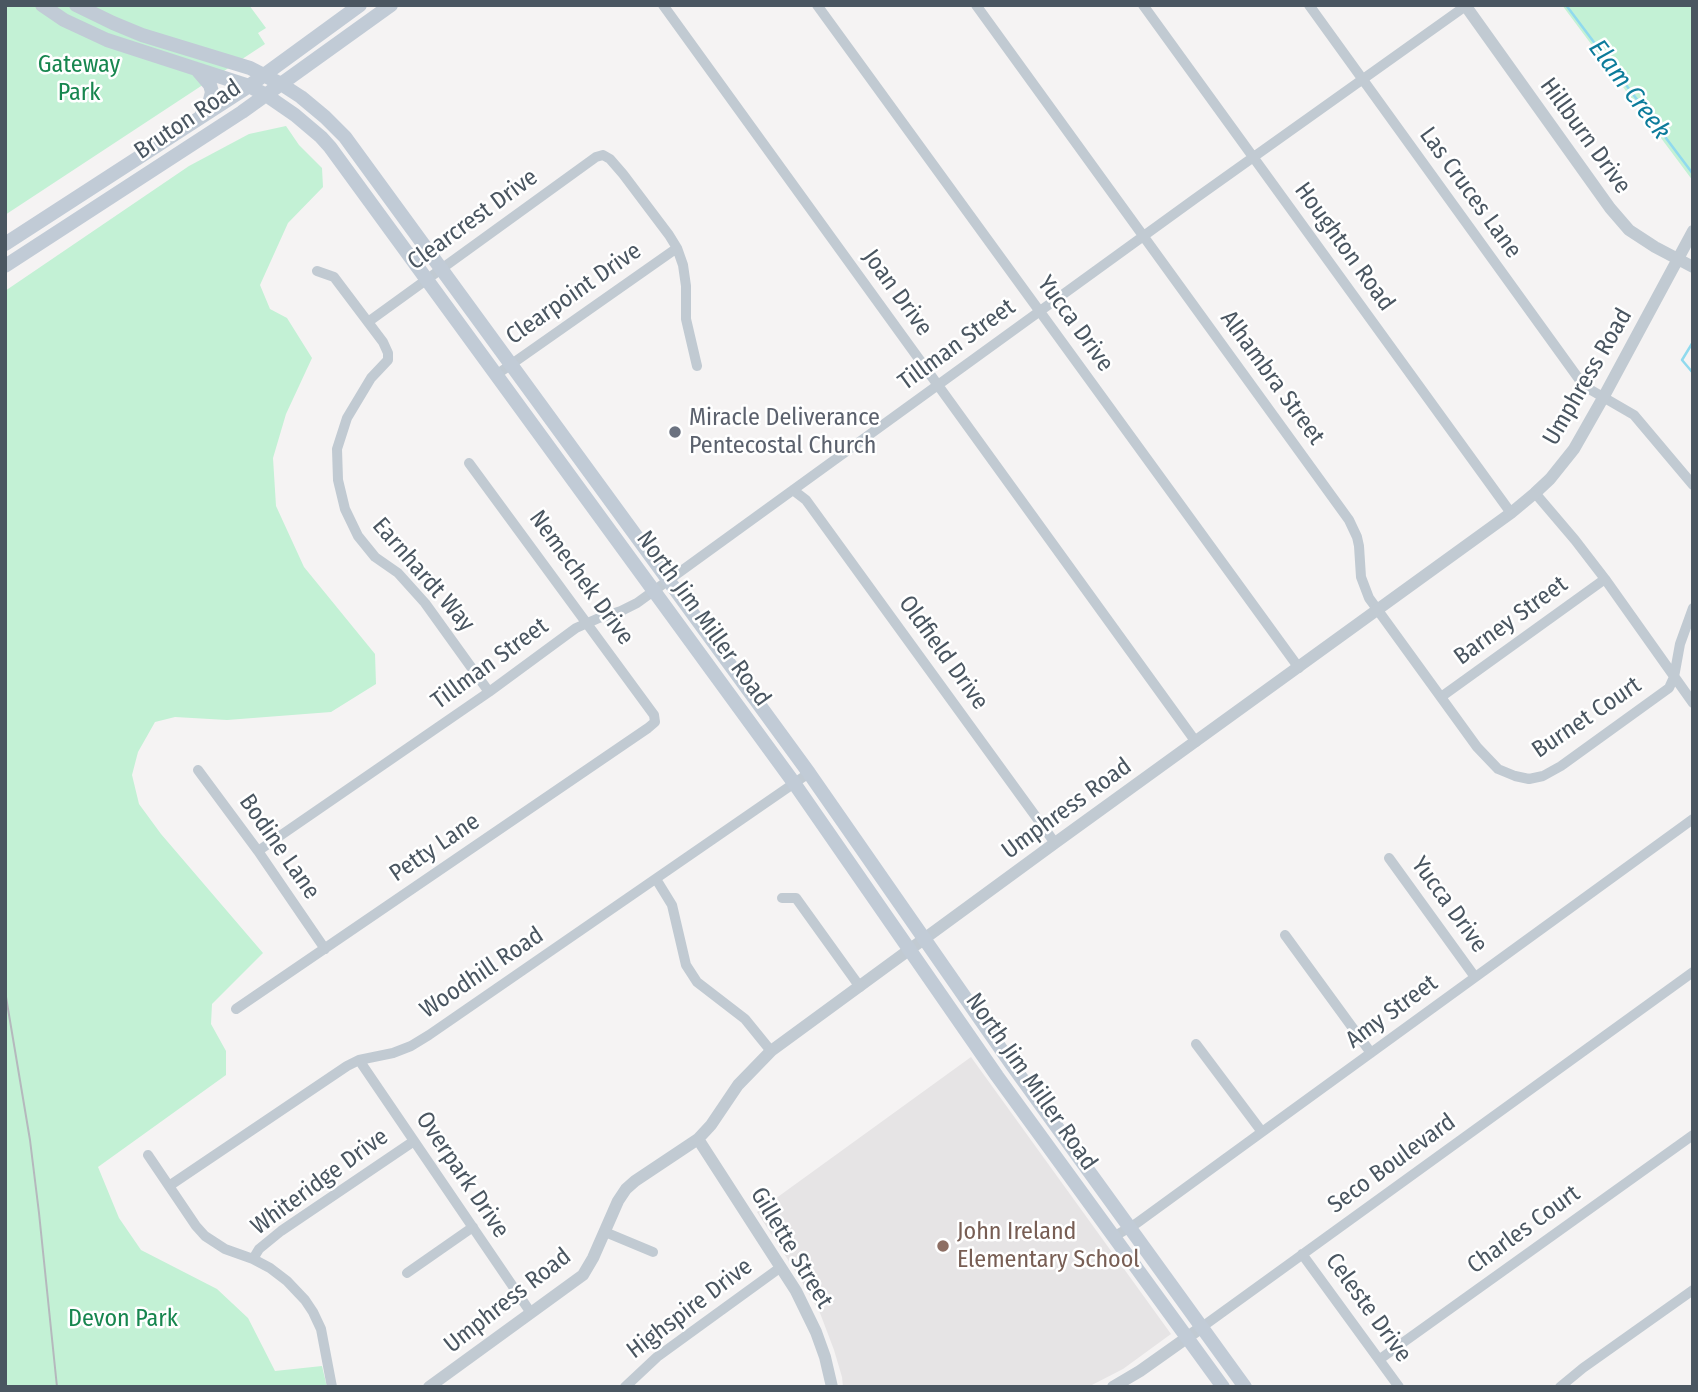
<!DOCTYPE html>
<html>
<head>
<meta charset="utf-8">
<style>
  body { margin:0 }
  #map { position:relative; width:1698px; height:1392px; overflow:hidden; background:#f5f3f3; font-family:"Fira Sans Condensed",sans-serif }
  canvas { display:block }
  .frame { position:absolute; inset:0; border:7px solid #4a5661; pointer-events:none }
</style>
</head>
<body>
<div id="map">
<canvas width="1698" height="1392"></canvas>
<div class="frame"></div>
</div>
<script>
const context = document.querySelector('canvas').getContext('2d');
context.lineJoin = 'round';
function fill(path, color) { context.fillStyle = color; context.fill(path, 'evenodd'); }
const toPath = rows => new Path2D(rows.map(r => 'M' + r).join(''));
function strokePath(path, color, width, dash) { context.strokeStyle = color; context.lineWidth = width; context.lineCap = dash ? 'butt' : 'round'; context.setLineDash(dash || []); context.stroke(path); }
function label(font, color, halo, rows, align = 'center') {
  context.font = font + ' "Fira Sans Condensed",sans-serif'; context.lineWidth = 5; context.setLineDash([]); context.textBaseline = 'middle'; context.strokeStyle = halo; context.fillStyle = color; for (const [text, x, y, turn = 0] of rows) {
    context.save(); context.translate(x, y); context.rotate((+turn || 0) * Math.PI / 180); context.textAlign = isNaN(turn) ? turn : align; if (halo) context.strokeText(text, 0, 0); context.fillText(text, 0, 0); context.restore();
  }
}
fill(toPath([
  [971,1057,1171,1334,1123,1369,1088,1387,843,1387,842,1377,834,1350,820,1313,801,1280,757,1212]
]), '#e6e4e5');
fill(toPath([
  [5,5,249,5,266,28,258,33,265,44,5,215],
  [1562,5,1693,5,1693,181],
  [286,126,299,145,322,168,323,187,288,223,260,285,270,309,287,318,312,358,286,414,273,458,276,506,304,567,375,654,376,684,331,712,227,720,175,717,155,722,138,752,132,775,139,804,161,834,263,953,212,1004,211,1024,226,1051,226,1075,98,1167,119,1218,141,1250,217,1289,248,1318,275,1371,322,1366,327,1387,5,1387,5,291,189,166,249,134]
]), '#c3f1d5');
strokePath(toPath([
  [1566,5,1693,174],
  [1693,342,1682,360,1693,373]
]), '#90daee', 2.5);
strokePath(toPath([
  [663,5,1196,742],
  [817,5,1299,668],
  [976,5,1349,520,1357,537,1359,546,1361,577,1369,598,1477,747,1498,769,1515,776,1529,779,1543,776,1561,766,1669,688,1674,677,1680,644,1693,608],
  [1143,5,1511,513],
  [1309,5,1584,386,1634,415,1693,485],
  [317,271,334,277,383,342,388,353,388,360,371,378,347,418,337,449,338,480,345,509,358,536,375,557,398,573,425,603,489,692],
  [368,322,596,157,603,155,610,159,623,174,669,235,677,248,683,265,686,286,686,319,697,366],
  [496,375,677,248],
  [793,490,806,500,1055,843],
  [1535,493,1575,540,1605,579,1693,703],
  [1441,697,1605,579],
  [198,770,258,851,325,949],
  [258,851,489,692,576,628,599,618,621,611,637,603,1196,198,1467,5],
  [1389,858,1475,977],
  [656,879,672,905,686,965,697,982,745,1019,771,1051],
  [782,898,796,898,860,987],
  [1285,935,1371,1053],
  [236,1009,648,728,655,722,654,715,469,463],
  [1196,1044,1262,1132],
  [359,1060,531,1313],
  [148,1155,196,1226,205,1236,225,1249,253,1259,270,1268,287,1281,305,1300,313,1312,321,1329,332,1387],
  [169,1186,347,1066,359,1060,393,1053,411,1046,429,1035,809,773],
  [605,1232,653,1252],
  [1115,1236,1137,1223,1262,1132,1693,819],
  [1302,1254,1399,1387],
  [253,1259,259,1249,281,1231,414,1141],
  [407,1273,473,1227],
  [1202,1327,1693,972],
  [1380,1359,1693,1135],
  [625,1387,657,1357,781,1267],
  [1560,1387,1583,1368,1693,1290]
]), '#c1cad2', 10);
strokePath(toPath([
  [1465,5,1610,208,1629,230,1655,247,1693,267],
  [698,1139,796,1291,816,1332,825,1357,832,1387],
  [429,1387,583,1275,593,1258,618,1201,626,1189,635,1181,698,1139,711,1125,738,1085,771,1051,1055,843,1511,513,1535,493,1550,479,1574,449,1603,398,1693,231],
  [1113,1387,1140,1371,1202,1327]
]), '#c1cad2', 12);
strokePath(toPath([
  [42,5,64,20,107,40,249,86,266,95,295,115,321,137,330,147,794,783,997,1076,1223,1387],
  [76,5,113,23,142,35,250,68,281,84,301,97,325,117,345,137,809,773,1012,1065,1245,1387],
  [198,71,210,85,212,92,209,104,202,112],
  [5,244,249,86,360,5],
  [5,266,242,112,391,5]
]), '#c1cbd6', 14);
strokePath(toPath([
  [5,991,30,1140,39,1213,57,1387]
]), '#b5b8bd', 2);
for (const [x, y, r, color] of [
  [675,432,7,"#6b7280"],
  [943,1246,7,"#8d6e63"]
]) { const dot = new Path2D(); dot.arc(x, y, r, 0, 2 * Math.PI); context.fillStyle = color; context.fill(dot); strokePath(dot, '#fff', 2.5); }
label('24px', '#17864f', '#fff', [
  ["Gateway",79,65],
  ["Park",79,93],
  ["Devon Park",123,1319]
]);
label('24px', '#4a5661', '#fff', [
  ["Bruton Road",188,120,-34],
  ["Hillburn Drive",1585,136,54],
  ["Las Cruces Lane",1470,193,54],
  ["Clearcrest Drive",473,220,-36],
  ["Houghton Road",1344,247,54],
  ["Joan Drive",897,293,54],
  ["Clearpoint Drive",574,294,-35],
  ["Yucca Drive",1075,324,54],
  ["Tillman Street",957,345,-36],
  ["Umphress Road",1588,377,-60],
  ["Alhambra Street",1272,378,54],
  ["Earnhardt Way",423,575,49],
  ["Nemechek Drive",581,578,54],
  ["North Jim Miller Road",703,619,54],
  ["Barney Street",1511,621,-36],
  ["Oldfield Drive",943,653,54],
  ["Tillman Street",490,664,-36],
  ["Burnet Court",1587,718,-34],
  ["Umphress Road",1067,809,-36],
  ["Bodine Lane",279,847,55],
  ["Petty Lane",435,848,-34],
  ["Yucca Drive",1449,905,54],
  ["Woodhill Road",482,973,-34],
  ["Amy Street",1392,1012,-36],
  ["North Jim Miller Road",1031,1082,55],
  ["Seco Boulevard",1392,1164,-36],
  ["Overpark Drive",462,1175,56],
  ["Whiteridge Drive",320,1182,-36],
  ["Charles Court",1524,1230,-36],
  ["Gillette Street",791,1248,59],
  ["Umphress Road",508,1301,-38],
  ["Celeste Drive",1368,1308,54],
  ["Highspire Drive",690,1309,-37]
]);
label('24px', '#5b616d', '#fff', [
  ["Miracle Deliverance",689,418],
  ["Pentecostal Church",689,446]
], 'left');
label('24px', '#785e54', '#fff', [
  ["John Ireland",957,1232],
  ["Elementary School",957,1260]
], 'left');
label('italic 26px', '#0c7c9b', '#fff', [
  ["Elam Creek",1629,90,53]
]);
</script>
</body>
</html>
